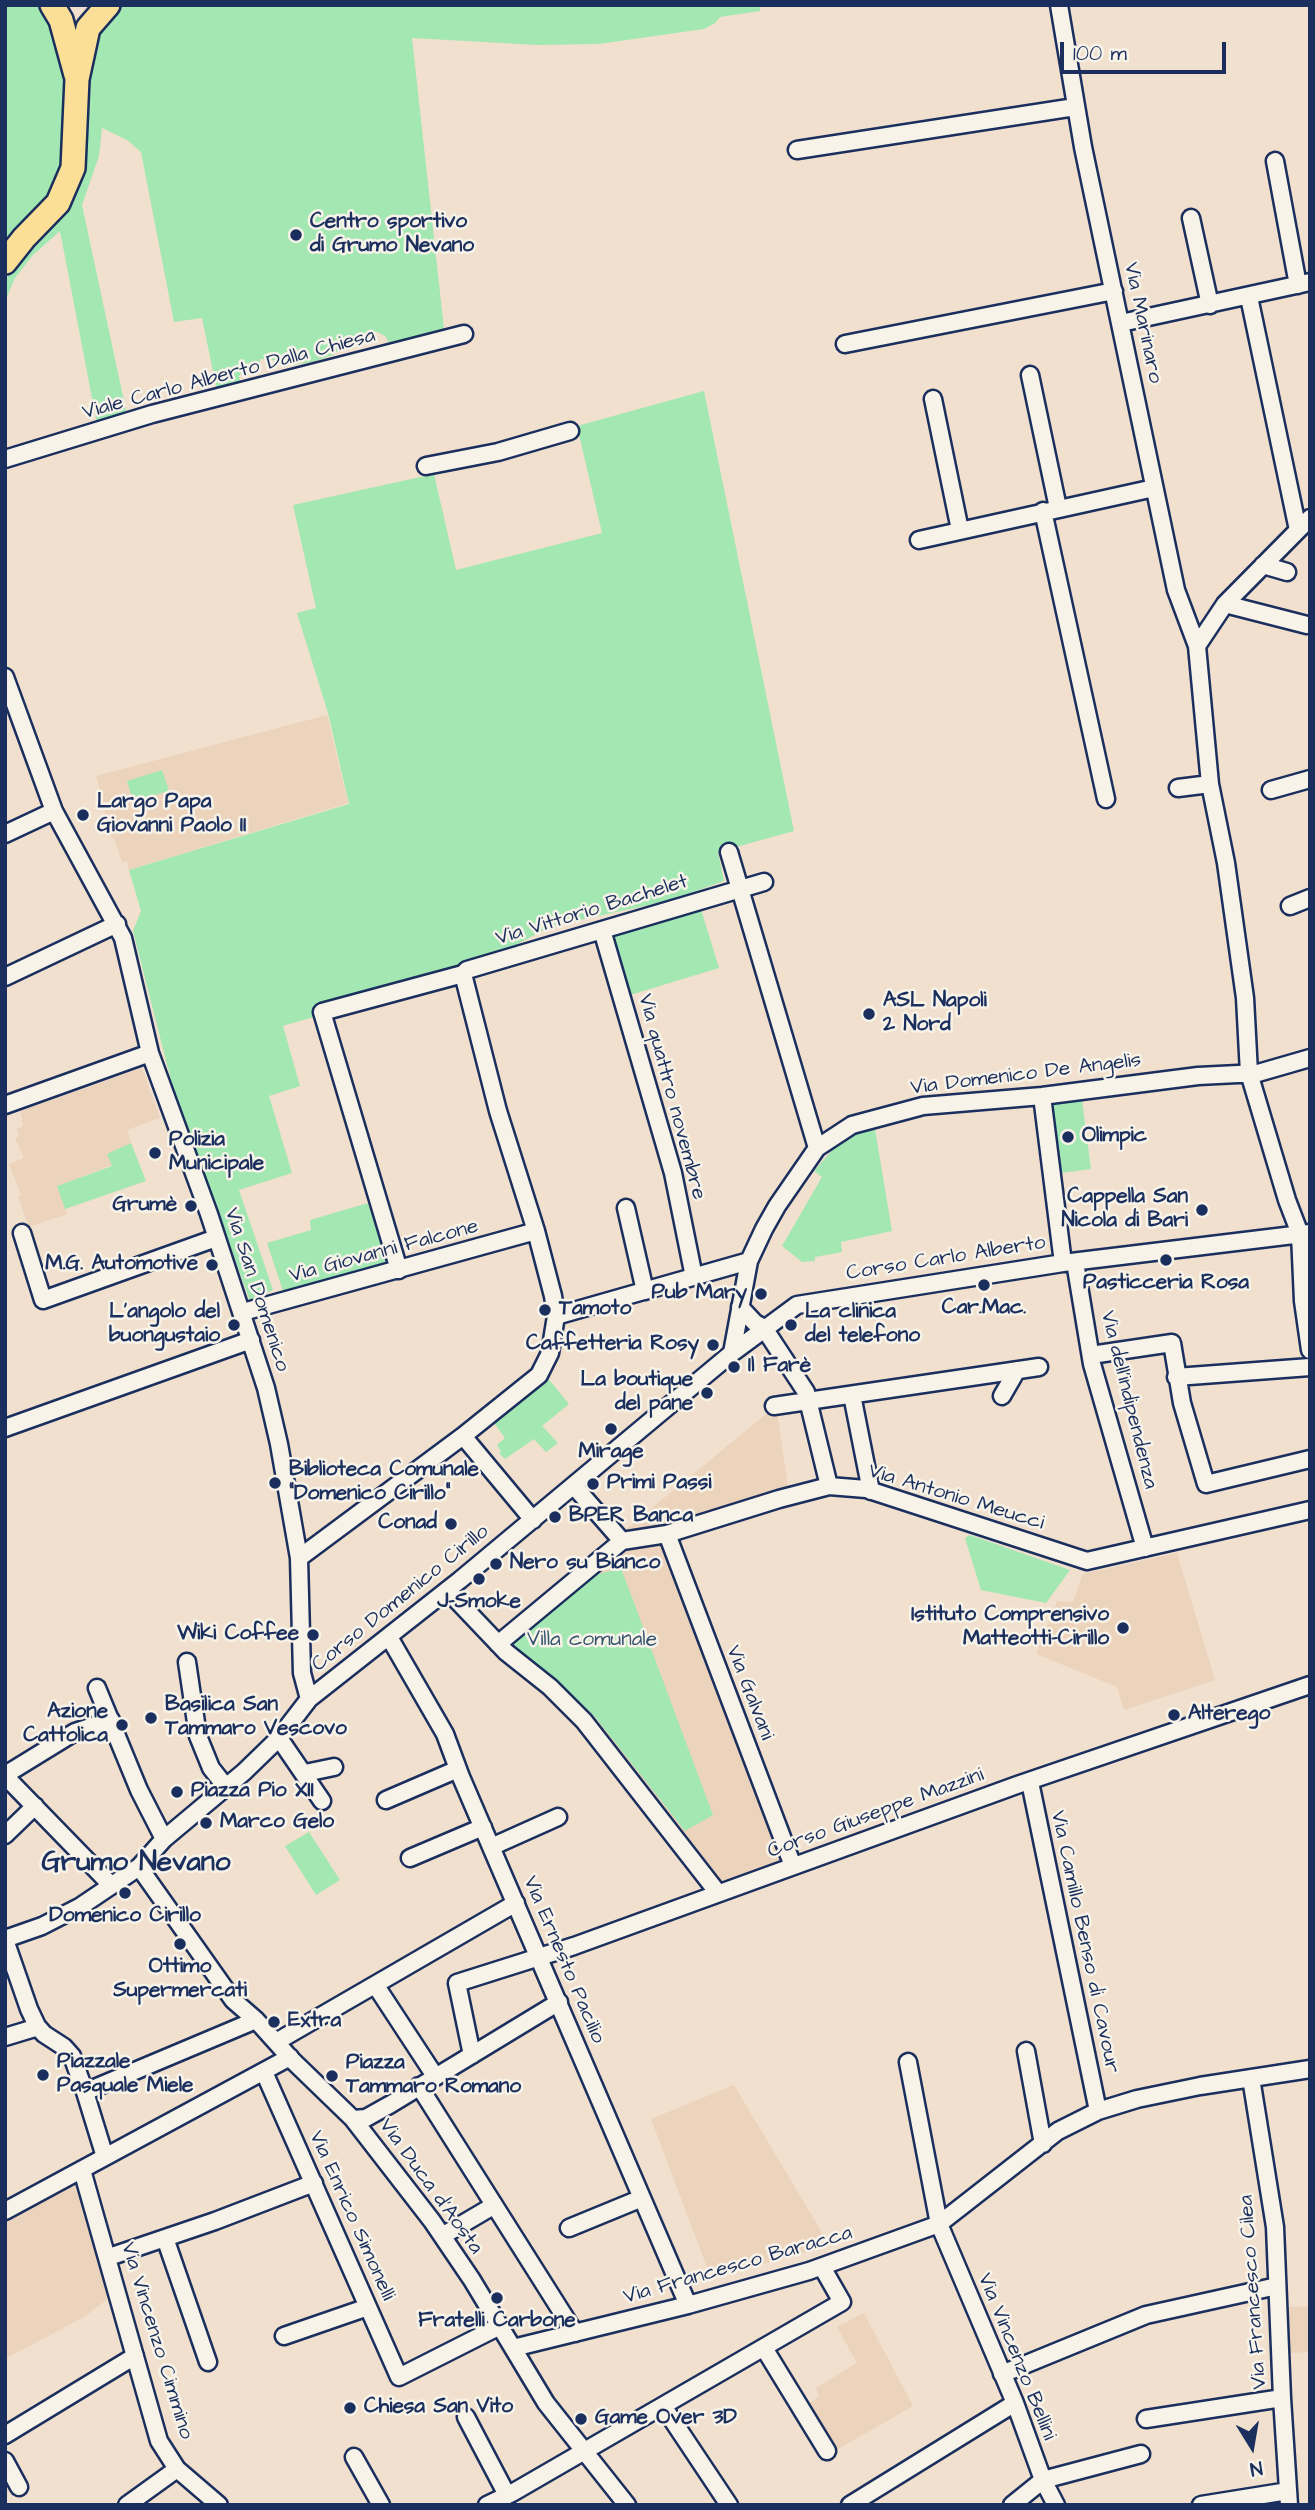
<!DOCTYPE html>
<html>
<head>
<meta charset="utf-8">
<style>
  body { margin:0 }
  #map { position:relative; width:1315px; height:2510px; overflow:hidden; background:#f1e0ce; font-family:"Architects Daughter",sans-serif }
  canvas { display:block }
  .frame { position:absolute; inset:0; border:7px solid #1b2f5e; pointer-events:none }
  .north { position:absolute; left:1217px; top:2412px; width:70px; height:70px; -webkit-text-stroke:5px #f7f3e8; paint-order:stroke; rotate:169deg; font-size:19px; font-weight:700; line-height:28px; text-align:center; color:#1b2f5e }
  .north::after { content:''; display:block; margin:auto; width:24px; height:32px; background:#1b2f5e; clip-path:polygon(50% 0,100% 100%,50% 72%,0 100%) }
  .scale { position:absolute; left:1060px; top:42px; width:166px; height:32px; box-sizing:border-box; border:4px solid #1b2f5e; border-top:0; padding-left:9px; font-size:21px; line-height:24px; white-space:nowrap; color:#1b2f5e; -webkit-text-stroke:5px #f7f3e8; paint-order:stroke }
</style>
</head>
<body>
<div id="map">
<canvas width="1315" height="2510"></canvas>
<div class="frame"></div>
<div class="north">N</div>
<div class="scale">100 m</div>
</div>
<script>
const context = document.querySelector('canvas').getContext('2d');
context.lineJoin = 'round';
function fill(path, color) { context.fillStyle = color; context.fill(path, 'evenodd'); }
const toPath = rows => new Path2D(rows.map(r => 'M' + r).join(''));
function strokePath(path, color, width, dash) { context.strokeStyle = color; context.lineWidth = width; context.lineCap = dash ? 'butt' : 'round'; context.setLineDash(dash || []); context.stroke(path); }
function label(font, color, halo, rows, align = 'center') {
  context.font = font + ' "Architects Daughter",sans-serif'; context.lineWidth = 5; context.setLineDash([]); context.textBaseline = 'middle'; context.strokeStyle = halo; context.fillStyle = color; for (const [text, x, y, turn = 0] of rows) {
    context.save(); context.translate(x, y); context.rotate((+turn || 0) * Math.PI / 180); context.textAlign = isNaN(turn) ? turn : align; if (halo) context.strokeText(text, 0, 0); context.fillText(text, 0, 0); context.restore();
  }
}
fill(toPath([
  [327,715,348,803,129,870,127,861,122,862,115,841,107,831,104,824,105,809,96,776],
  [142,1068,160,1118,127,1130,131,1143,108,1154,112,1165,58,1186,67,1214,29,1227,18,1197,21,1195,9,1164,24,1158,15,1138,19,1136,17,1129,23,1126,21,1111],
  [771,1410,777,1410,790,1501,681,1537,680,1541,797,1860,711,1892,594,1741,510,1658,486,1644,443,1599,454,1591,495,1637],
  [1177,1553,1215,1680,1124,1710,1117,1687,1036,1654,1057,1601,1073,1602,1083,1574],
  [734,2085,830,2246,711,2278,651,2119],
  [75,2182,82,2189,113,2295,84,2317,5,2359,5,2221,29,2206],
  [1310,2306,1310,2352,1290,2353,1288,2307],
  [864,2313,913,2406,835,2451,808,2404,819,2396,816,2388,857,2363,837,2327]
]), '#ecd3bc');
fill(toPath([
  [5,5,50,5,68,55,63,168,50,196,16,232,5,237],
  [117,5,625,7,760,5,760,11,720,17,715,23,704,29,599,44,537,45,412,38,444,329,390,344,385,336,377,332,368,332,361,337,358,334,333,355,312,362,292,365,291,362,260,359,260,363,250,364,243,371,239,376,241,384,217,391,202,318,174,322,141,152,127,140,102,128,99,156,82,205,127,415,97,424,60,231,32,256,15,278,5,301,5,281,20,257,46,229,85,94,96,34],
  [704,391,794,831,718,852,724,881,667,901,552,926,458,975,283,1026,300,1086,269,1096,292,1173,239,1190,273,1290,250,1301,175,1096,133,931,141,911,129,870,349,804,328,713,297,613,316,608,293,505,434,474,456,570,602,533,577,426],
  [162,770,169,791,133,801,127,781],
  [700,906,719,968,630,995,612,933],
  [1082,1100,1091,1169,1054,1174,1046,1105],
  [874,1123,892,1231,841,1242,842,1252,815,1257,815,1261,802,1262,782,1246,822,1177,814,1171,842,1139],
  [131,1143,146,1181,65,1209,57,1186,112,1166,107,1154],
  [368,1203,389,1267,283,1291,267,1243,311,1230,310,1220],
  [546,1376,569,1404,542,1426,558,1443,546,1452,534,1439,505,1459,499,1453,501,1451,497,1445,505,1438,491,1419,501,1415,517,1404],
  [970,1535,1070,1570,1046,1603,981,1590,965,1538],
  [621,1568,713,1815,685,1831,595,1717,552,1675,505,1640,592,1574,599,1574],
  [309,1832,340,1880,316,1895,285,1846]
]), '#a3e7b2');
const minor = toPath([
  [1059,5,1083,147,1176,590,1197,646],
  [797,150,1075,107],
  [1275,161,1298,285],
  [1191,218,1210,305],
  [1249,297,1298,530],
  [1121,323,1310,282],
  [845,344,1114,291],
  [1030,375,1058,508],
  [933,399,960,530],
  [5,459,152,414,464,334],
  [426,466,498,452,570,431],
  [1043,511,1106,799],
  [1310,518,1225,604,1197,646,1210,784,1226,863,1245,998,1249,1073,1287,1200,1300,1234,1303,1301,1310,1350],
  [919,540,1154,488],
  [1263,565,1287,572],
  [1225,604,1307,625],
  [5,677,54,811,123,938,150,1053,209,1214,266,1388,279,1444,299,1558,302,1673,309,1699],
  [1178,788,1210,784],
  [1271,790,1310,779],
  [5,834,54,811],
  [729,852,817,1148],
  [1290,906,1310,898],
  [602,930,673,1173,694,1277],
  [5,977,117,924],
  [1042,1096,1063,1263],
  [5,1105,150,1053],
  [626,1208,645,1291],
  [22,1233,43,1300,216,1238],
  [1075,1262,1092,1364,1145,1548],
  [399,1270,322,1012,463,974],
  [740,1307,755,1323,764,1328,806,1392,829,1486],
  [243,1312,536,1231],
  [556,1316,749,1261],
  [732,1353,749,1261,764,1229,777,1206,817,1148,852,1125,923,1106,1042,1096,1198,1076,1258,1073,1310,1058],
  [1091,1355,1172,1343,1182,1403,1206,1484,1310,1459],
  [1176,1377,1310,1367],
  [852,1395,871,1491],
  [1002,1396,1017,1370],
  [774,1406,1039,1367],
  [5,1428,251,1340],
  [463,1436,533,1520],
  [574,1486,622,1541],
  [667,1534,793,1866],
  [622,1541,667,1534,779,1499,829,1486,866,1489,1087,1561,1310,1510],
  [299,1558,463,1436,539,1375,550,1353,556,1316,553,1296,536,1231,498,1111,463,974,467,970,764,882],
  [447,1590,506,1652,550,1687,584,1721,718,1893],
  [389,1637,445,1734,461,1777,688,2305],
  [498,1644,622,1541],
  [187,1662,198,1736,211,1768,226,1787],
  [97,1688,139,1790,164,1839],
  [279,1738,322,1801],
  [305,1773,334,1767],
  [5,1775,75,1732,111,1720],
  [5,1776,111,1885],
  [1030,1782,1098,2111],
  [386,1800,458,1769],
  [5,1835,35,1806],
  [491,1847,558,1817],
  [410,1858,483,1827],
  [139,1867,233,2000,256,2020,292,2060,353,2119,432,2221,472,2280,546,2403,627,2505],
  [5,1939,42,1926,81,1906,139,1867,164,1839,244,1772,279,1738,309,1699,460,1580,732,1353,797,1305,1063,1263,1310,1233],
  [5,1940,29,2009,37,2026,44,2034,64,2047,72,2056,85,2092],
  [376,1986,435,2076],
  [5,2037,38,2027],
  [276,2042,516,1903],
  [1026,2051,1043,2144],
  [472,2055,457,1983,574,1946,1017,1785,1310,1685],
  [908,2062,939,2224,1015,2403,1043,2480,1056,2505],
  [264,2072,399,2377,500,2326],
  [1251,2078,1275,2227,1282,2398,1289,2505],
  [419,2086,575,2333],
  [353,2119,366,2118,391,2104,559,2002],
  [105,2157,85,2092,256,2020],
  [82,2170,159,2441,177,2469,219,2505],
  [5,2211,290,2057],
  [569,2228,642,2198],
  [442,2236,493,2206],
  [165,2238,208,2362],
  [109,2257,215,2221,314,2183],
  [284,2336,368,2307],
  [513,2348,688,2305,809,2271,939,2224,1058,2131,1098,2111,1137,2099,1200,2086,1310,2069],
  [764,2348,827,2451],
  [1002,2374,1146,2315,1277,2286],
  [663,2406,729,2505],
  [466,2417,507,2495],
  [1146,2419,1282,2398],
  [5,2435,135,2356],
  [354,2457,381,2505],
  [5,2461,19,2487],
  [127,2505,177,2469],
  [487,2505,512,2493,842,2302,822,2267],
  [850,2505,1015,2403],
  [1012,2505,1043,2480,1141,2454],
  [1201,2505,1288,2491]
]);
const highway = toPath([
  [52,5,61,20,76,75],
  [5,262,24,238,58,203,73,168,77,79,88,28,108,5]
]);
strokePath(minor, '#1b2f5e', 21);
strokePath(highway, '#1b2f5e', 28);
strokePath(minor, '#f7f3e8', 16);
strokePath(highway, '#fbdf96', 23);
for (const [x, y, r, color] of [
  [296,235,7,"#1b2f5e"],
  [83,815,7,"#1b2f5e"],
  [869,1014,7,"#1b2f5e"],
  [1068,1137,7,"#1b2f5e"],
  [155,1153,7,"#1b2f5e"],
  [191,1206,7,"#1b2f5e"],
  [1202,1210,7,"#1b2f5e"],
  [1166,1260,7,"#1b2f5e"],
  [212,1265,7,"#1b2f5e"],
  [984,1285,7,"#1b2f5e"],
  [761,1294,7,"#1b2f5e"],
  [545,1310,7,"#1b2f5e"],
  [234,1325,7,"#1b2f5e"],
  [791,1325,7,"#1b2f5e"],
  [713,1345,7,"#1b2f5e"],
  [734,1367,7,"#1b2f5e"],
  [707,1393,7,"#1b2f5e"],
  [611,1429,7,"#1b2f5e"],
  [275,1483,7,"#1b2f5e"],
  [593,1484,7,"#1b2f5e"],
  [555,1517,7,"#1b2f5e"],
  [451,1524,7,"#1b2f5e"],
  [496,1564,7,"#1b2f5e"],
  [479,1579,7,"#1b2f5e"],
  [1123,1628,7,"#1b2f5e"],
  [313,1635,7,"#1b2f5e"],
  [1174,1715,7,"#1b2f5e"],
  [151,1718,7,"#1b2f5e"],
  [122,1725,7,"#1b2f5e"],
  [177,1792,7,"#1b2f5e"],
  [206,1823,7,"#1b2f5e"],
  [125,1893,7,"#1b2f5e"],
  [180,1944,7,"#1b2f5e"],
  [274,2022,7,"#1b2f5e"],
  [43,2075,7,"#1b2f5e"],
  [332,2076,7,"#1b2f5e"],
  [497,2298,7,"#1b2f5e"],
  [350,2408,7,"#1b2f5e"],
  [581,2419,7,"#1b2f5e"]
]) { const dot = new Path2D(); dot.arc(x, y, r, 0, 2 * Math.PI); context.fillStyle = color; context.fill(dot); strokePath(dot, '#f7f3e8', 2.5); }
label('bold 21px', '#1b2f5e', '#f7f3e8', [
  ["Centro sportivo",310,223],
  ["di Grumo Nevano",310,247],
  ["Largo Papa",97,803],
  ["Giovanni Paolo II",97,827],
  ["ASL Napoli",883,1002],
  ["2 Nord",883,1026],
  ["Olimpic",1082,1137],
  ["Polizia",169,1141],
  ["Municipale",169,1165],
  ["Cappella San",1188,1198,"right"],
  ["Nicola di Bari",1188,1222,"right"],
  ["Grumè",177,1206,"right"],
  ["M.G. Automotive",198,1265,"right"],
  ["Pasticceria Rosa",1166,1284,"center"],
  ["Pub Mary",747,1294,"right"],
  ["Car.Mac.",984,1309,"center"],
  ["Tamoto",559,1310],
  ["L'angolo del",220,1313,"right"],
  ["buongustaio",220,1337,"right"],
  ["La clinica",805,1313],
  ["del telefono",805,1337],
  ["Caffetteria Rosy",699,1345,"right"],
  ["Il Farè",748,1367],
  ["La boutique",693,1381,"right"],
  ["del pane",693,1405,"right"],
  ["Mirage",611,1453,"center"],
  ["Biblioteca Comunale",289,1471],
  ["\"Domenico Cirillo\"",289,1495],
  ["Primi Passi",607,1484],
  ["BPER Banca",569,1517],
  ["Conad",437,1524,"right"],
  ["Nero su Bianco",510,1564],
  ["J-Smoke",479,1603,"center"],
  ["Istituto Comprensivo",1109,1616,"right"],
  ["Matteotti-Cirillo",1109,1640,"right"],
  ["Wiki Coffee",299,1635,"right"],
  ["Basilica San",165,1706],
  ["Tammaro Vescovo",165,1730],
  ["Azione",108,1713,"right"],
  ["Cattolica",108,1737,"right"],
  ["Alterego",1188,1715],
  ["Piazza Pio XII",191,1792],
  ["Marco Gelo",220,1823],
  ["Domenico Cirillo",125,1917,"center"],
  ["Ottimo",180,1968,"center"],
  ["Supermercati",180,1992,"center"],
  ["Extra",288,2022],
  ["Piazzale",57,2063],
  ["Pasquale Miele",57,2087],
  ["Piazza",346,2064],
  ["Tammaro Romano",346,2088],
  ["Fratelli Carbone",497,2322,"center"],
  ["Chiesa San Vito",364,2408],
  ["Game Over 3D",595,2419]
], 'left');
label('21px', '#1b2f5e', '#f7f3e8', [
  ["Via Marinaro",1142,323,78],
  ["Viale Carlo Alberto Dalla Chiesa",229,375,-15],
  ["Via Vittorio Bachelet",592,911,-17],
  ["Via Domenico De Angelis",1026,1075,-7],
  ["Via quattro novembre",671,1097,75],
  ["Via Giovanni Falcone",384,1252,-15],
  ["Corso Carlo Alberto",946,1259,-9],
  ["Via San Domenico",256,1290,72],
  ["Via dell'indipendenza",1128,1400,76],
  ["Via Antonio Meucci",956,1498,17],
  ["Corso Domenico Cirillo",401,1599,-39],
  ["Via Galvani",749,1693,69],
  ["Corso Giuseppe Mazzini",876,1814,-20],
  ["Via Camillo Benso di Cavour",1084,1942,78],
  ["Via Ernesto Pacilio",563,1960,67],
  ["Via Duca d'Aosta",430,2187,54],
  ["Via Enrico Simonelli",351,2216,66],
  ["Via Francesco Baracca",738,2266,-16],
  ["Via Francesco Cilea",1254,2292,-94],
  ["Via Vincenzo Cimmino",156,2341,73],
  ["Via Vincenzo Bellini",1016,2357,68]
]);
label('21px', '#36546f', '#f7f3e8', [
  ["Villa comunale",592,1641]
]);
label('bold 28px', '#1b2f5e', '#f7f3e8', [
  ["Grumo Nevano",136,1864]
]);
</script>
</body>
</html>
